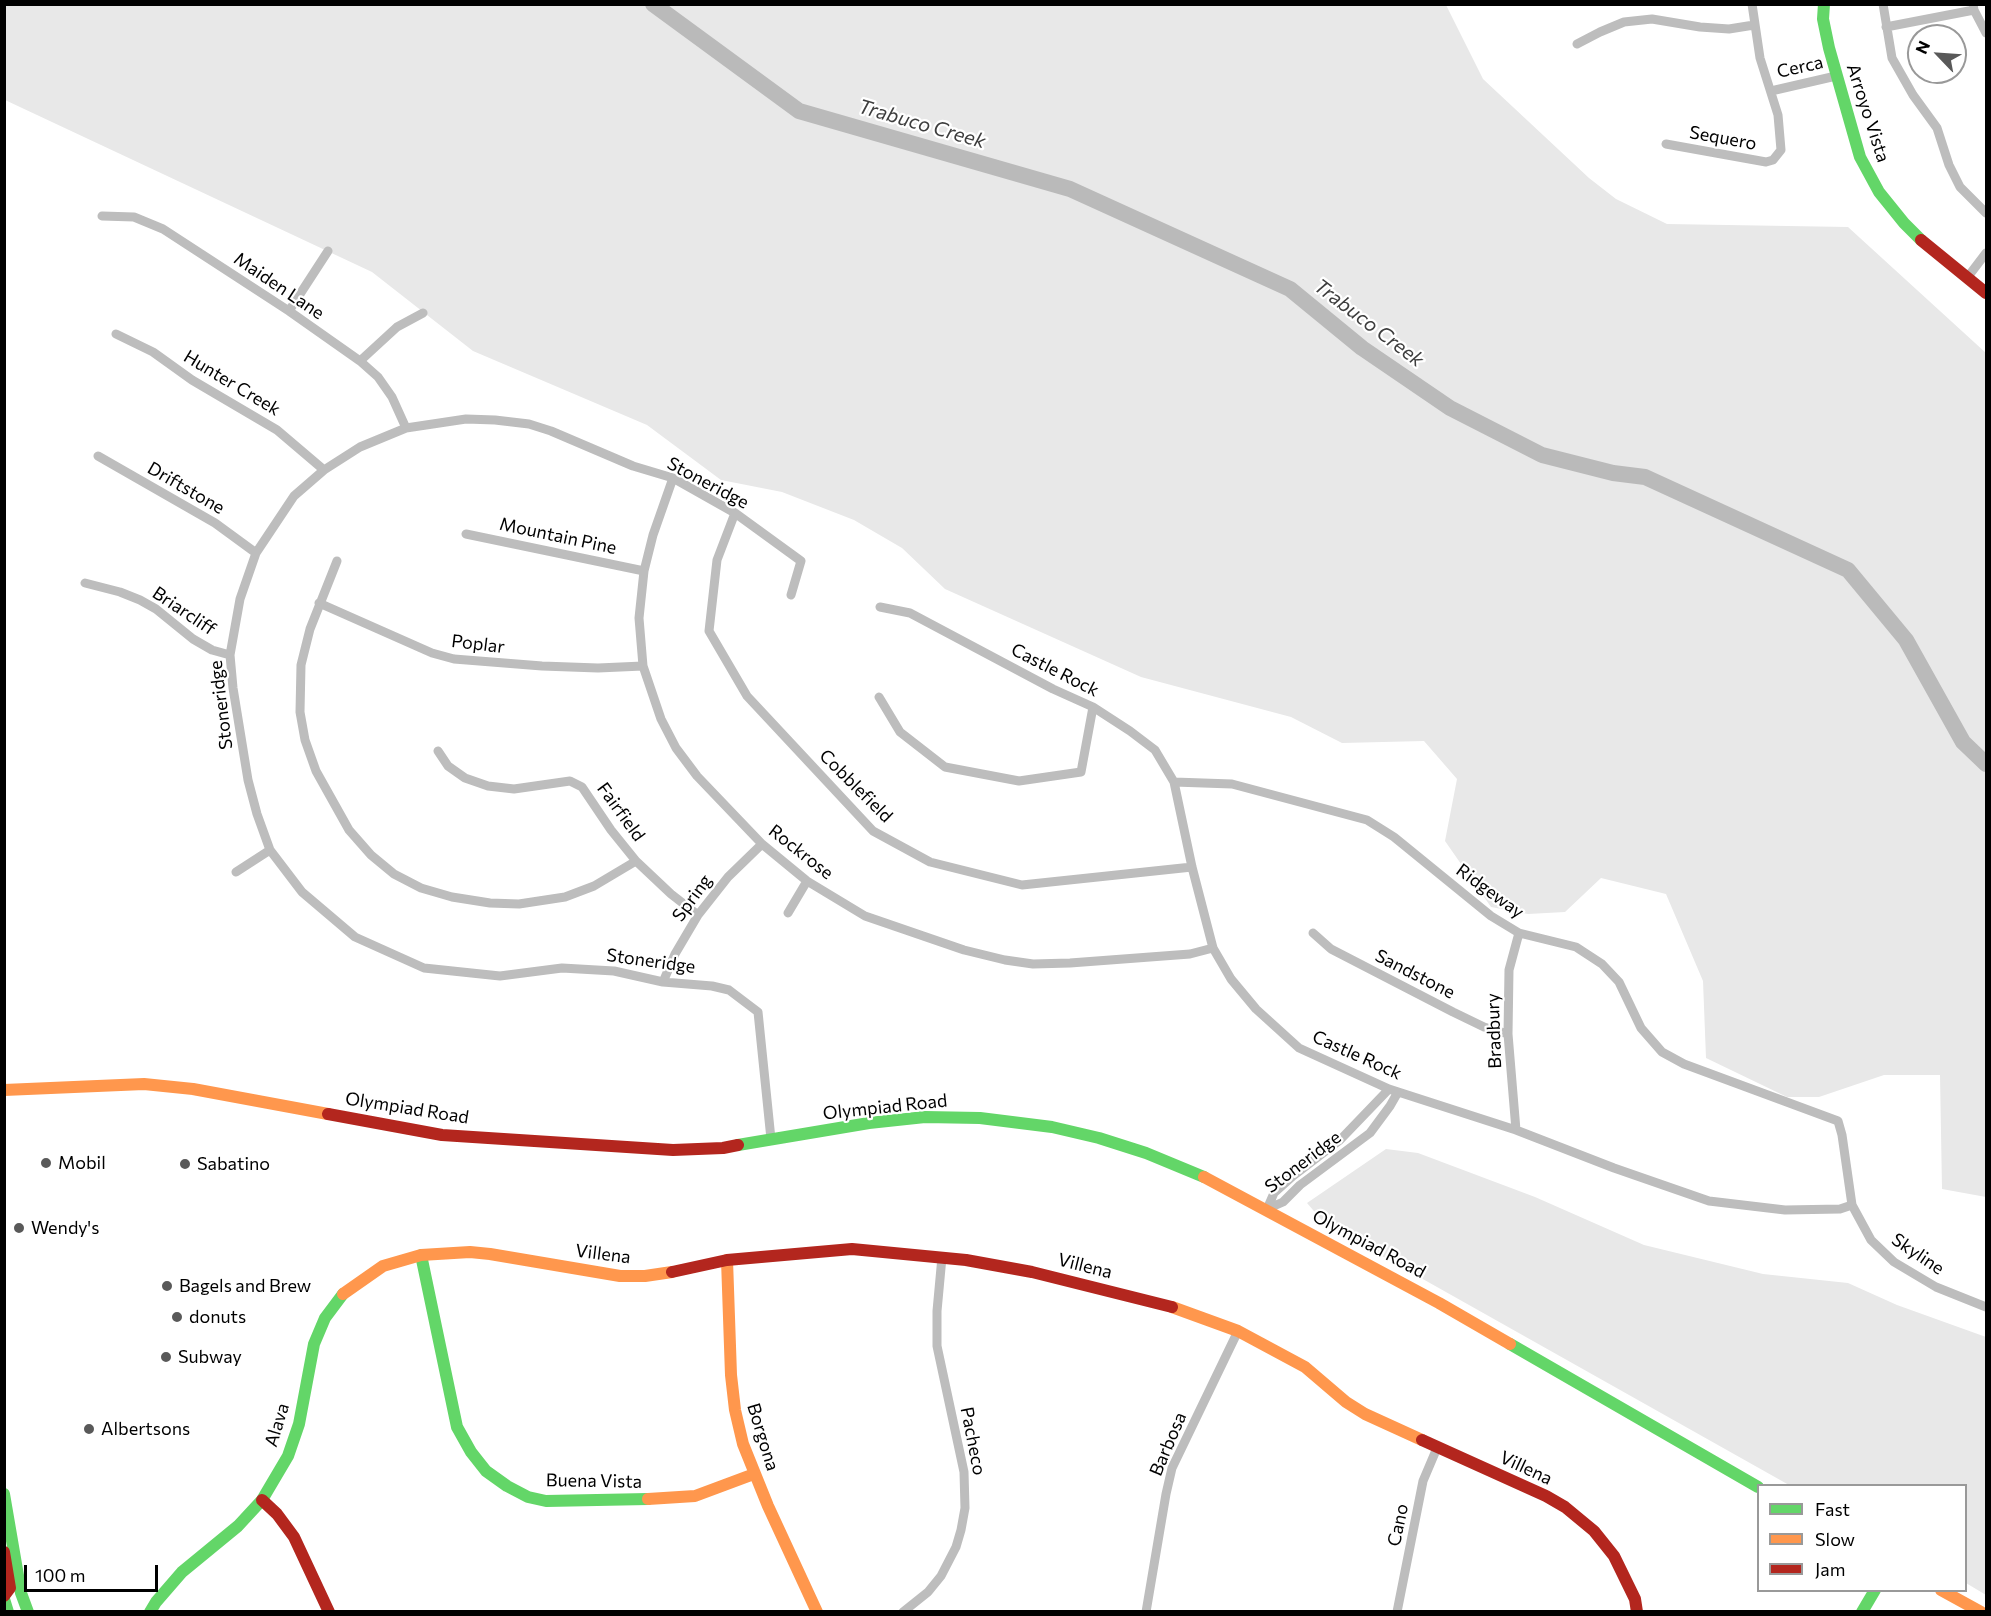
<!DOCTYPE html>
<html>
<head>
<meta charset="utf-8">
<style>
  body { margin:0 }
  #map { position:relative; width:1991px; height:1616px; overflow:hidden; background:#fff; font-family:Commissioner,sans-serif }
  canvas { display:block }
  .frame { position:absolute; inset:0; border:6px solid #000; pointer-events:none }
  .legend { position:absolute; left:1757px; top:1484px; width:210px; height:108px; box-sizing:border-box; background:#fff; border:2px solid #999; margin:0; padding:8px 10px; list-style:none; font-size:18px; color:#000 }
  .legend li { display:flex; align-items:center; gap:12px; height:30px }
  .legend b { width:30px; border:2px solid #999 }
  .north { position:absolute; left:1907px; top:24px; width:60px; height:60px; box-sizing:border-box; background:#fff; border:2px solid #999; border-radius:50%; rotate:295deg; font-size:16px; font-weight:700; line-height:24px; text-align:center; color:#000 }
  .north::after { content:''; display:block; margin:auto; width:21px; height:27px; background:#595959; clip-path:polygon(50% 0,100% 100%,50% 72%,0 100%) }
  .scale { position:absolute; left:24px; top:1565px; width:134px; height:27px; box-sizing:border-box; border:3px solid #000; border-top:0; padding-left:8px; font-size:18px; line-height:21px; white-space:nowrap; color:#000; -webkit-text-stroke:4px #fff; paint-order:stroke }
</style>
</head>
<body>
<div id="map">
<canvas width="1991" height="1616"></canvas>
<div class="frame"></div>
<ul class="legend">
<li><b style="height:8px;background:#63d668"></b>Fast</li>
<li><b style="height:8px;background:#ff974d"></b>Slow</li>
<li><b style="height:8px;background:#b3261e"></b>Jam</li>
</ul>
<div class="north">N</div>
<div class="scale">100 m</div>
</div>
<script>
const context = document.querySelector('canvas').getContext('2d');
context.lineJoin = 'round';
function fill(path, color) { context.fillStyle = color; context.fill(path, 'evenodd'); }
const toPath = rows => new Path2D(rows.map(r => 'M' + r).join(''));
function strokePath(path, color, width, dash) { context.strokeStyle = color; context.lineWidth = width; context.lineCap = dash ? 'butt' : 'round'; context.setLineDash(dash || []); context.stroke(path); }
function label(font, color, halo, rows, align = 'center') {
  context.font = font + ' Commissioner,sans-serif'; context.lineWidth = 4.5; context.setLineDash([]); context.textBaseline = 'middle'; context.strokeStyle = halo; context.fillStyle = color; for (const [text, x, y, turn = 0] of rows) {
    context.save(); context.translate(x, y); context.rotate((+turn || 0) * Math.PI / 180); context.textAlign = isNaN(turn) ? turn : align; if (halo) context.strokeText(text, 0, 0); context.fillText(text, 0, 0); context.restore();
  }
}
fill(toPath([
  [5,5,1446,5,1483,79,1589,178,1616,199,1667,224,1848,227,1986,353,1986,1197,1942,1189,1940,1075,1884,1075,1819,1097,1787,1097,1706,1058,1703,981,1666,894,1601,878,1565,912,1528,914,1491,907,1445,841,1457,779,1424,741,1342,743,1291,717,1141,677,945,589,902,548,854,520,782,492,721,480,647,425,473,351,372,272,5,100],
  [1386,1149,1418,1153,1535,1197,1644,1245,1763,1274,1848,1283,1897,1305,1986,1337,1986,1595,1966,1583,1966,1486,1789,1485,1325,1224,1307,1203]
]), '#e8e8e8');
strokePath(toPath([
  [653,4,799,111,1070,189,1290,289,1362,348,1450,408,1542,455,1613,473,1645,477,1848,570,1906,640,1963,742,1986,764]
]), '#bababa', 16);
strokePath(toPath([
  [1883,4,1892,58,1913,95,1937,128,1949,165,1960,187,1986,213],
  [1973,4,1974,10,1986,33],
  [1886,27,1974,10],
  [1577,44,1600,32,1624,22,1652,19,1700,27,1729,29,1754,25],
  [1771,91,1836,76],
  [1666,144,1766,162,1773,160,1781,150,1778,115,1760,58,1752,4],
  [102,216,134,217,163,229,289,311,360,361,378,377,392,397,406,428],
  [1967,278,1986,253],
  [289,311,328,251],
  [116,334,153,352,192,380,277,430,324,470],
  [360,361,397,327,423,313],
  [98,456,215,523,256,553],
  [673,478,653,535,644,571,639,618,643,666,661,719,676,748,697,776,762,844,807,881,865,916,964,950,1005,960,1033,964,1070,963,1190,954,1213,948],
  [735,513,717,560,709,631,747,696,873,831,930,862,1022,885,1192,867],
  [466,534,644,571],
  [337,561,310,629,301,665,300,712,305,740,316,771,349,830,371,855,394,874,421,888,452,897,490,903,519,904,565,897,594,886,636,861],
  [85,583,120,592,140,600,156,609,193,639,212,650,230,655],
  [319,603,432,653,454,659,542,666,598,668,643,666],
  [880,607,910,613,1053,689,1093,707,1130,731,1155,750,1174,782,1192,867,1213,948,1231,979,1256,1009,1299,1048,1389,1089,1516,1130,1614,1168,1709,1201,1785,1210,1840,1209,1852,1205],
  [879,697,900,732,945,767,1019,781,1081,772,1093,707],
  [438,751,448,766,465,778,488,786,514,789,570,781,582,787,611,830,636,861,671,894,698,915],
  [1174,782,1232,784,1367,820,1394,837,1491,916,1519,933,1576,947,1602,964,1619,982,1641,1028,1662,1052,1684,1064,1838,1121,1842,1135,1852,1205,1871,1240,1894,1262,1936,1287,1986,1307],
  [236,872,270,850],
  [788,913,807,881],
  [1313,933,1331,949,1453,1012,1484,1027,1508,1034],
  [663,982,675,954,698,915,728,877,762,844],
  [1516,1130,1508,1034,1509,970,1519,933],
  [771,1139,758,1012,729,990,712,986,663,982,614,971,562,968,500,976,424,968,355,937,302,892,270,850,257,814,248,780,233,688,230,655,240,599,256,553,294,496,324,470,360,447,406,428,466,419,495,420,529,424,551,431,633,466,673,478,735,513,801,561,791,595],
  [1267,1209,1283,1202,1300,1185,1370,1133,1390,1106,1398,1092],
  [1267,1209,1274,1193,1293,1176,1340,1140,1389,1089],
  [903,1612,928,1592,941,1576,956,1547,961,1530,965,1508,964,1472,937,1346,937,1311,942,1257],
  [1146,1612,1166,1494,1172,1468,1238,1331],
  [1397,1612,1423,1481,1437,1448]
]), '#bdbdbd', 9);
strokePath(toPath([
  [1824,4,1823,19,1829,48,1860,157,1879,192,1904,223,1921,240],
  [738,1145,869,1123,925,1117,980,1118,1052,1127,1099,1138,1146,1153,1204,1177],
  [421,1255,457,1427,471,1452,486,1471,507,1486,528,1497,546,1501,648,1499],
  [1510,1344,1758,1487],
  [4,1494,21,1593,28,1612],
  [4,1599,8,1612],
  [150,1612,156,1602,182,1572,238,1526,262,1500,288,1456,299,1424,314,1344,325,1318,343,1294],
  [1862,1612,1875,1590]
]), '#63d668', 12);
strokePath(toPath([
  [4,1090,144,1084,193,1089,328,1114],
  [1204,1177,1439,1303,1510,1344],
  [727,1260,731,1375,735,1410,743,1444,768,1506,817,1612],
  [343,1294,383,1266,421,1255,470,1252,490,1254,620,1276,645,1276,672,1272],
  [1172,1307,1238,1331,1305,1367,1346,1402,1365,1414,1422,1440],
  [648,1499,695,1496,754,1474],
  [1941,1590,1981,1612]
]), '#ff974d', 12);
strokePath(toPath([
  [1921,240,1986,293],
  [328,1114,442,1135,673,1150,723,1148,738,1145],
  [672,1272,727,1260,852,1249,966,1260,1032,1272,1172,1307],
  [1422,1440,1546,1496,1565,1507,1594,1531,1614,1556,1635,1599,1637,1612],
  [262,1500,277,1514,294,1537,329,1612],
  [4,1552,10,1588,4,1596]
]), '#b3261e', 12);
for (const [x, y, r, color] of [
  [46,1163,6,"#595959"],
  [185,1164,6,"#595959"],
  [19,1228,6,"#595959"],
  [167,1286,6,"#595959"],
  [177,1317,6,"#595959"],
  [166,1357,6,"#595959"],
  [89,1429,6,"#595959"]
]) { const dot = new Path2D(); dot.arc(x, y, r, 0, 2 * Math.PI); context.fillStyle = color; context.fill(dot); strokePath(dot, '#fff', 2); }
label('18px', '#000', '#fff', [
  ["Cerca",1800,67,-13],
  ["Arroyo Vista",1868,113,72],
  ["Sequero",1723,138,10],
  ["Maiden Lane",279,286,34],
  ["Hunter Creek",232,383,31],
  ["Stoneridge",708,483,28],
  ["Driftstone",186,488,30],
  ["Mountain Pine",558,536,12],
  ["Briarcliff",184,611,34],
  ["Poplar",478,644,7],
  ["Castle Rock",1055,670,27],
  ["Stoneridge",221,705,-97],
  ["Cobblefield",856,786,45],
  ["Fairfield",621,812,54],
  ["Rockrose",801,852,38],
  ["Ridgeway",1490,891,36],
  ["Spring",692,898,-54],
  ["Stoneridge",651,961,8],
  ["Sandstone",1415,974,27],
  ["Bradbury",1494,1031,-92],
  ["Castle Rock",1357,1055,24],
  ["Olympiad Road",885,1107,-6],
  ["Olympiad Road",407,1108,9],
  ["Stoneridge",1303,1162,-37],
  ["Olympiad Road",1369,1244,28],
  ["Villena",603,1254,7],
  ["Skyline",1918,1254,34],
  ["Villena",1085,1266,14],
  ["Alava",277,1425,-73],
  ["Borgona",763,1437,73],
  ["Pacheco",973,1441,79],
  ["Barbosa",1168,1444,-67],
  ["Villena",1526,1468,25],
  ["Buena Vista",594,1481,1],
  ["Cano",1398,1525,-78]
]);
label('18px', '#000', '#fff', [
  ["Mobil",58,1163],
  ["Sabatino",197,1164],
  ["Wendy's",31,1228],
  ["Bagels and Brew",179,1286],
  ["donuts",189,1317],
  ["Subway",178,1357],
  ["Albertsons",101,1429]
], 'left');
label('italic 20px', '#3d3d3d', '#fff', [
  ["Trabuco Creek",922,124,16],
  ["Trabuco Creek",1369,323,37]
]);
</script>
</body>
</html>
